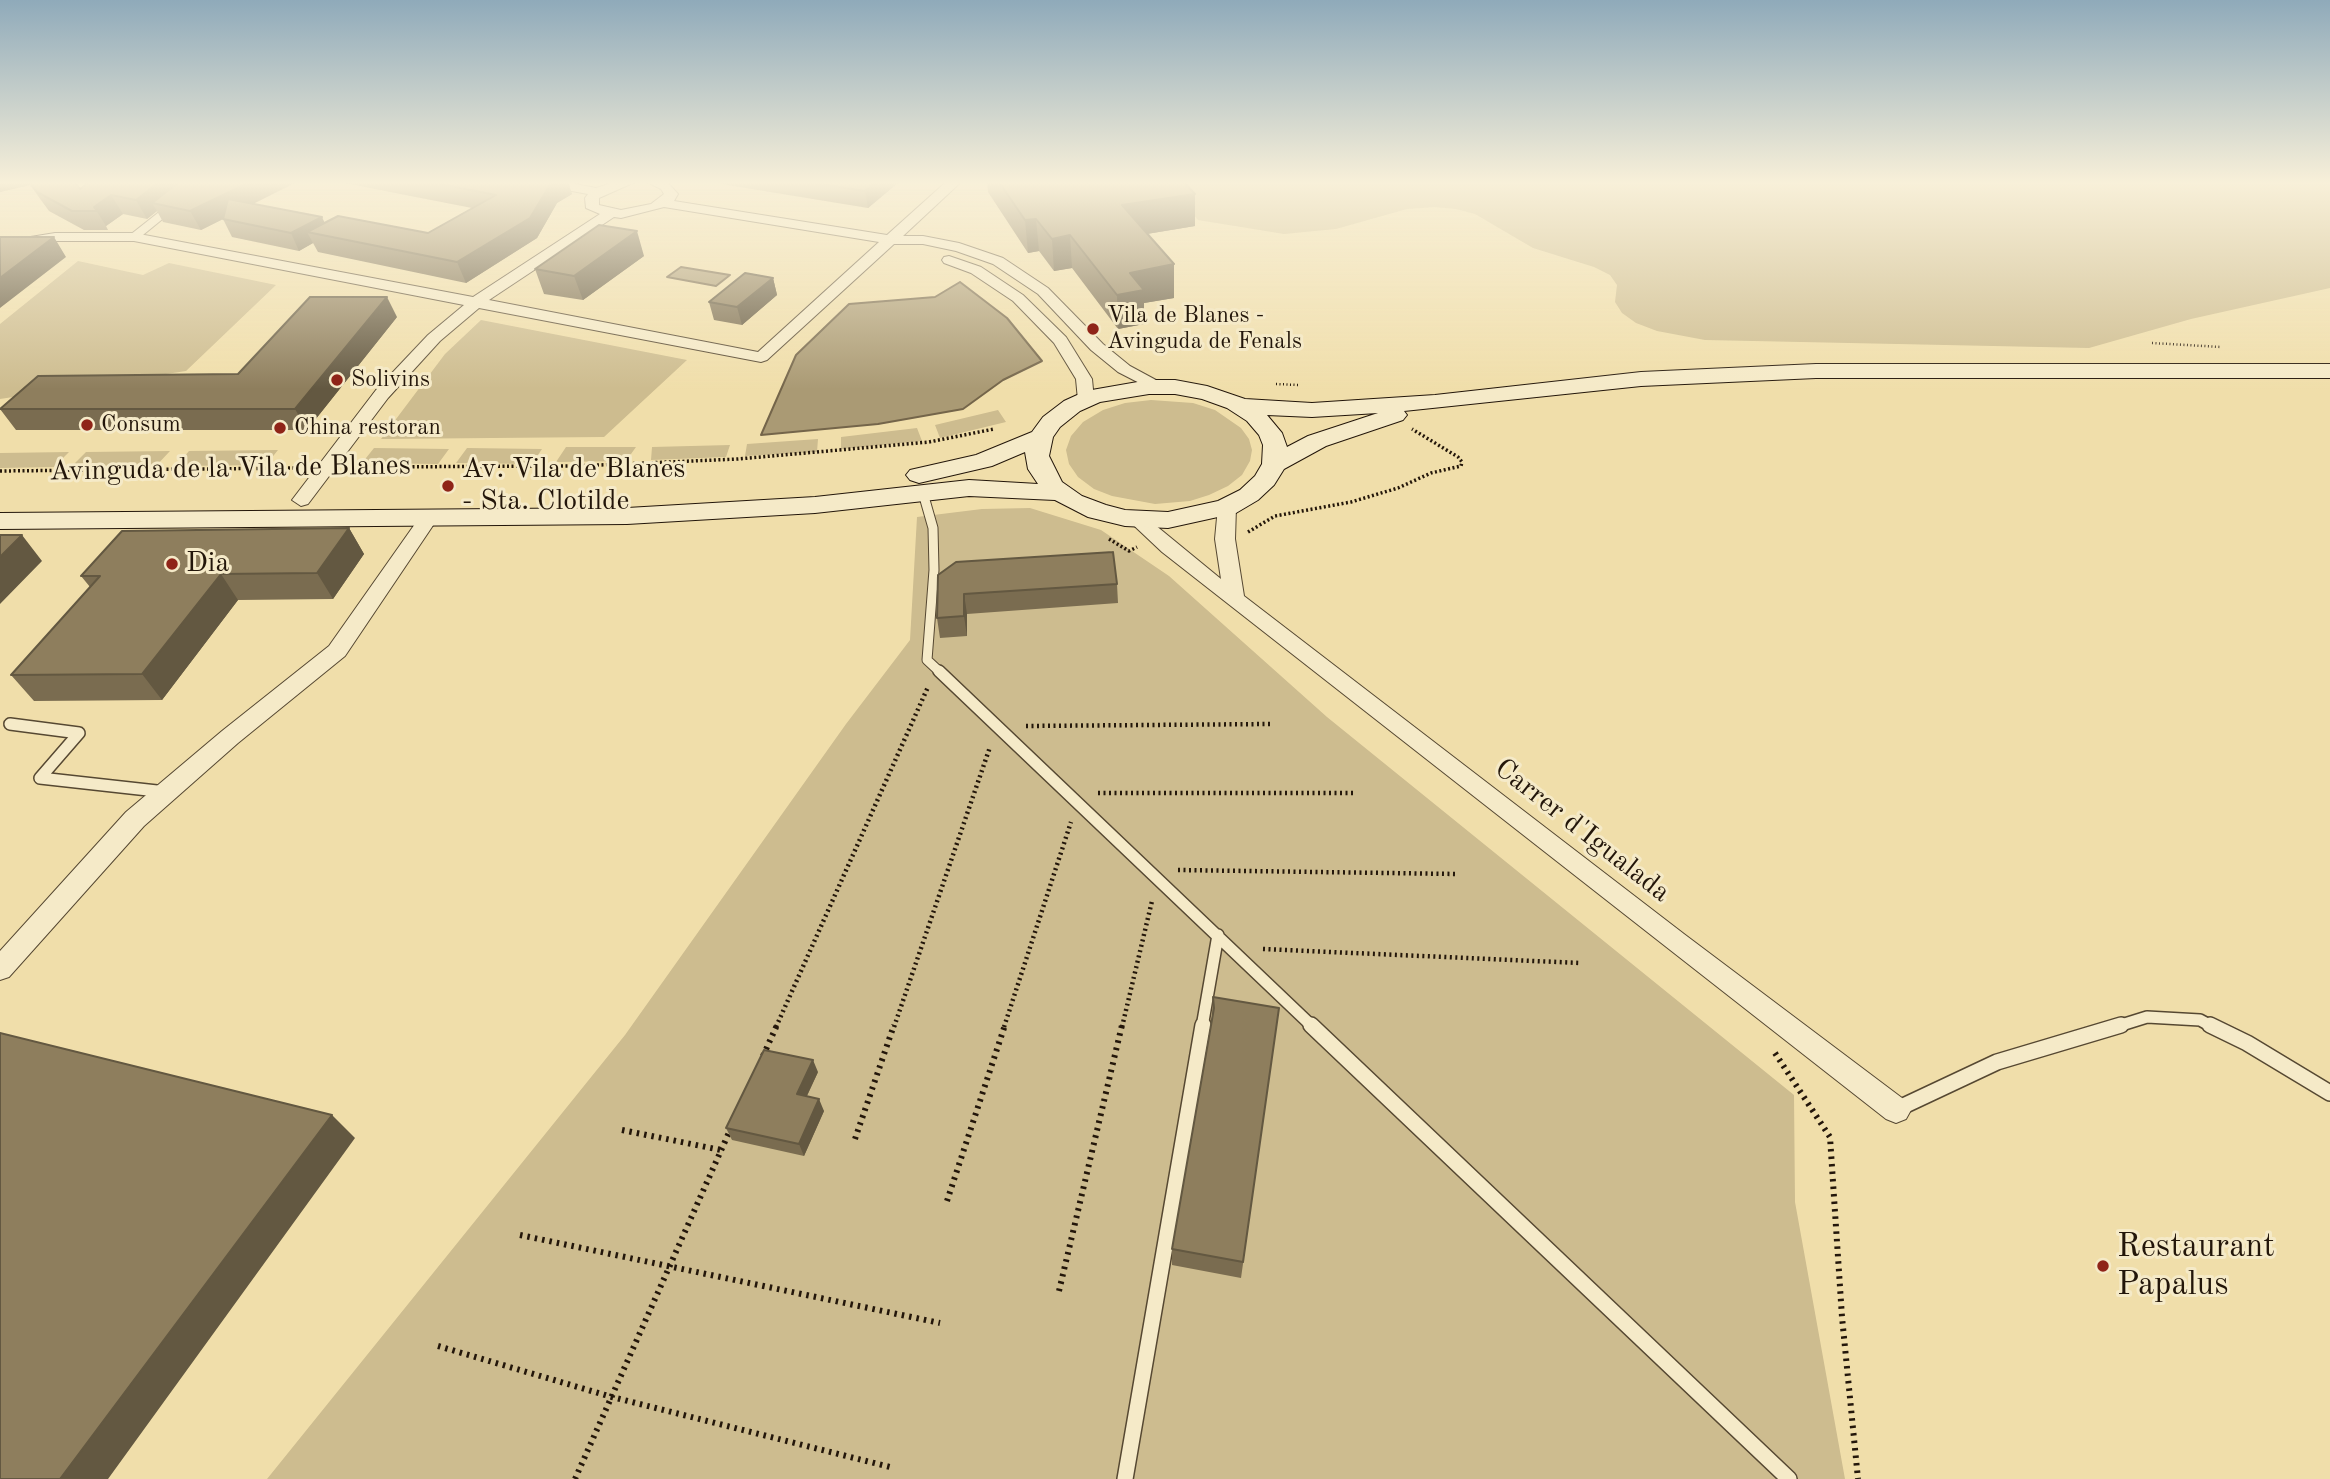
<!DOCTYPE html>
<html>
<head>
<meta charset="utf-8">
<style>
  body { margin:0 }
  canvas { display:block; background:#f0deaa }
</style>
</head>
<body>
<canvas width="2330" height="1479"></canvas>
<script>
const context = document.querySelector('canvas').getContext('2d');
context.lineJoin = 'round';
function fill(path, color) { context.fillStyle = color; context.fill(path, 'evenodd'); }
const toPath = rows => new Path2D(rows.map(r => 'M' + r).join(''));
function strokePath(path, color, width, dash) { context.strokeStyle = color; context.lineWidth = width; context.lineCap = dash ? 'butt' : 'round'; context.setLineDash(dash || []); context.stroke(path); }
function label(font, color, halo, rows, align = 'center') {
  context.font = font + ' "Old Standard TT",serif'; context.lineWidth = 6; context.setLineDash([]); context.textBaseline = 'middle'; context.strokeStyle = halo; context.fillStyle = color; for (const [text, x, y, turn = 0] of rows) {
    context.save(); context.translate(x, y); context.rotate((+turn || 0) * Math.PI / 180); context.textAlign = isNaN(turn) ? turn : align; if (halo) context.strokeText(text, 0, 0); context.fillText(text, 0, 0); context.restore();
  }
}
fill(toPath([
  [1165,182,2330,182,2330,288,2191,319,2089,348,1705,340,1657,331,1636,323,1622,313,1615,302,1617,285,1610,275,1594,267,1533,248,1475,214,1456,209,1435,207,1407,209,1336,229,1284,234,1198,220],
  [78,261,143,275,169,263,276,285,186,371,0,399,0,324],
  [481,320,687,360,604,437,381,439,445,354],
  [1151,400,1193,403,1215,410,1241,428,1249,439,1252,450,1250,461,1242,475,1228,486,1209,495,1190,501,1155,504,1112,496,1094,489,1078,477,1069,464,1066,450,1071,436,1083,422,1103,410,1125,403],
  [998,410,1006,422,940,438,935,425],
  [917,428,922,441,841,449,841,437],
  [818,439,817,452,745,456,747,444],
  [730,445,726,457,651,460,652,447],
  [566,447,636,447,626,461,556,462],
  [374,448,449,449,438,464,362,463],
  [467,448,542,449,532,464,456,463],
  [278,450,266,465,176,466,189,451],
  [170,451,156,466,71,467,86,452],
  [69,452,54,467,0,468,0,453],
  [1030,508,1101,530,1169,576,1327,717,1794,1095,1795,1202,1845,1479,267,1479,625,1035,846,724,910,640,917,517,982,509]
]), '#cdbc8f');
const water = toPath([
  [681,267,730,275,716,286,667,277,681,267],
  [960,282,1007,318,1042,361,1003,380,963,409,878,424,761,435,796,355,849,304,935,297,960,282]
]);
fill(water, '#aa9a74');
strokePath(water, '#74654a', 2);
const serviceFar2 = toPath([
  [923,493,933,528,934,570,927,660,941,673]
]);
const serviceFar1 = toPath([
  [939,671,1313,1027],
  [10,724,79,733,40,778,166,792],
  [1202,1027,1218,935],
  [2115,1027,2147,1017,2200,1020,2213,1027]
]);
const service = toPath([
  [1311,1025,1789,1479],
  [2210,1025,2247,1043,2330,1093],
  [1897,1109,1997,1062,2121,1025],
  [1125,1479,1203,1025]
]);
const pedestrian = toPath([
  [197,182,208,182,138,239,130,239,130,235,197,182]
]);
const minor = toPath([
  [538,182,565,182,596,188,615,182,635,182,599,198,599,205,621,210,651,204,664,194,661,189,647,182,667,182,678,194,674,201,887,235,946,182,961,182,903,236,923,236,959,243,1003,258,1048,288,1103,344,1130,366,1167,386,1159,391,1153,390,1118,372,1091,350,1038,294,993,264,956,251,923,244,894,244,767,360,761,362,479,308,440,341,388,398,308,504,301,506,292,500,376,390,428,335,464,305,134,241,55,241,0,250,0,242,55,233,134,233,473,297,600,214,586,208,585,198,588,194,545,186,538,182],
  [664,207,879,242,758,352,489,300,614,217,621,218,664,207],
  [949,256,981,267,1023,295,1066,337,1092,379,1094,400,1092,404,1080,404,1078,400,1076,379,1054,343,1013,301,971,273,944,263,942,260,944,257,949,256],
  [1227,501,1236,507,1235,539,1244,596,1684,934,1906,1101,1911,1110,1906,1119,1896,1123,1886,1119,1162,552,1127,519,1136,513,1143,515,1221,579,1215,539,1218,507,1227,501],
  [429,512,438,518,345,656,238,743,144,826,9,977,0,980,0,951,126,812,222,731,329,646,422,514,429,512]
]);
const secondary = toPath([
  [1816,364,2330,364,2330,378,1816,378,1641,386,1404,411,1407,415,1403,420,1326,446,1284,469,1274,485,1258,500,1236,513,1168,528,1125,526,1088,517,1055,500,969,496,815,513,627,524,0,529,0,513,627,508,815,497,969,480,1038,484,1028,469,1025,452,992,466,919,483,910,480,906,475,910,470,976,455,1032,432,1043,417,1064,401,1086,391,1149,380,1175,380,1207,386,1245,399,1312,403,1435,395,1641,372,1816,364],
  [1149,394,1175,394,1202,399,1227,408,1247,421,1259,435,1263,445,1262,464,1255,476,1240,490,1218,501,1168,512,1125,510,1106,505,1082,496,1062,482,1049,456,1053,437,1060,427,1080,411,1100,402,1149,394],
  [1378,413,1308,436,1287,447,1282,433,1267,415,1312,417,1378,413]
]);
strokePath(serviceFar2, '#564832', 11);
strokePath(serviceFar1, '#564832', 14);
strokePath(service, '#564832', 18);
strokePath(pedestrian, '#564832', 2);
strokePath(minor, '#564832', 2);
strokePath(secondary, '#23160a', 2);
strokePath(toPath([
  [2152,343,2221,347],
  [1276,384,1298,385]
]), '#23160a', 2.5, [1, 2.5]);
strokePath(toPath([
  [354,467,576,466,738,459,929,442,994,429],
  [0,471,300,468],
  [1248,532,1275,516,1351,502,1398,488,1431,473,1461,466,1462,462,1458,457,1412,429],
  [1109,539,1129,551,1137,547]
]), '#23160a', 3.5, [2, 2.5]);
strokePath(toPath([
  [1026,726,1270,724],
  [1098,793,1353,793],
  [1178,870,1457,874],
  [1263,949,1580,963],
  [776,1027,928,687],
  [894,1027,990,747],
  [1004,1027,1071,822],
  [1122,1027,1152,901]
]), '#23160a', 4.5, [2, 3.5]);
strokePath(toPath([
  [1775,1053,1830,1137,1842,1317,1858,1479],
  [763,1056,777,1025],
  [622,1130,721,1150],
  [855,1139,894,1025],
  [947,1201,1005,1025],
  [520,1235,940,1323],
  [1059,1291,1122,1025],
  [438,1346,612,1397,894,1468],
  [575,1479,731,1128]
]), '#23160a', 6, [2.5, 5]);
strokePath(serviceFar2, '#f5eac8', 9);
strokePath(serviceFar1, '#f5eac8', 11);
strokePath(service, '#f5eac8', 15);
fill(pedestrian, '#f5eac8');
fill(minor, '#f5eac8');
fill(secondary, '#f5eac8');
fill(toPath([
  [0,182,75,182,80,189,253,204,325,223,428,233,472,208,339,182,568,182,572,194,557,203,537,238,466,283,318,252,313,243,299,251,232,237,223,219,201,230,163,222,157,211,147,219,123,214,106,226,108,230,84,230,49,211,30,185,0,192],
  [721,182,899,182,868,208,721,184],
  [987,182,1184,182,1195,226,1147,234,1174,298,1144,303,1144,324,1118,329,1072,268,1054,271,1039,251,1028,253,988,192],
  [644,256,583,300,544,294,535,269],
  [773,278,777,295,742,325,714,320,709,302],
  [397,317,307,430,16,430,0,409,238,374],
  [349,528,364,554,333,599,238,600,162,700,34,701,11,675,90,587,81,576],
  [938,575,1117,584,1118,603,967,614,967,636,940,638,937,618],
  [1213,997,1279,1008,1241,1278,1172,1265,1172,1249,1212,1017],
  [818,1072,807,1096,824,1111,804,1156,732,1140,726,1128]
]), '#7a6c50');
fill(toPath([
  [0,182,28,182,30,185,0,192],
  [159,182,193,182,152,203,157,211,147,219,136,200],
  [250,182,297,182,201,230,190,211],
  [552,182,568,182,572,194,557,203,537,238,466,283,457,262],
  [876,182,899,182,868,208,865,191],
  [1195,194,1195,226,1122,238,1122,205],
  [111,195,123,214,106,226,94,207],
  [322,217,330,234,307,232,313,243,299,251,291,233],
  [1036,219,1039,251,1028,253,1025,220],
  [637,231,644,256,583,300,574,276],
  [1070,235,1072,268,1054,271,1052,239],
  [54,237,66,257,0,308,0,278],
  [1174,264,1174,298,1144,303,1144,324,1118,329,1117,295,1130,273],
  [773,278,777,295,742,325,737,307],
  [387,297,397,317,307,430,295,409],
  [349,528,364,554,333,599,317,573],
  [22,535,42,561,0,604,0,557],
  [221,574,238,600,162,700,142,674],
  [964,594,967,614,967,636,964,616],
  [813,1060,818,1072,802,1106,797,1094],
  [819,1099,824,1111,804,1156,799,1144],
  [332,1115,355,1138,108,1479,60,1479]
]), '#635841');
const building = toPath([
  [29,182,75,182,80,189,89,182,159,182,136,200,111,195,94,207,97,211,72,211,37,192,29,182],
  [179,182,250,182,190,211,152,203,179,182],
  [430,182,552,182,551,183,530,218,457,262,307,232,338,216,428,233,496,195,430,182],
  [807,182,876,182,865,191,807,182],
  [999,182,1184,182,1195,194,1122,205,1174,264,1130,273,1144,290,1117,295,1070,235,1052,239,1036,219,1025,220,999,182],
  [228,199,322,217,291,233,223,219,228,199],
  [599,225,637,231,574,276,535,269,599,225],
  [0,237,54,237,0,278,0,237],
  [745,273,773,278,737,307,709,302,745,273],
  [310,297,387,297,295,409,0,409,38,376,238,374,310,297],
  [349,528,317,573,221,574,142,674,11,675,100,576,81,576,122,531,349,528],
  [0,535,22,535,0,557,0,535],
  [1113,552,1117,584,964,594,964,616,937,618,938,575,956,562,1113,552],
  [1213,997,1279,1008,1243,1262,1172,1249,1214,1008,1213,997],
  [0,1033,332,1115,60,1479,0,1479,0,1033],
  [764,1050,813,1060,797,1094,819,1099,799,1144,726,1128,764,1050]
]);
fill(building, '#8e7e5d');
strokePath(building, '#635841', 2);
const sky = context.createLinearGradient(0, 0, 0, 389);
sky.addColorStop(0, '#8faaba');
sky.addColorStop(0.47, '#f8f0d9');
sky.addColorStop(1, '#f8f0d900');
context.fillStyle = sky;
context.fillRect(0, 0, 2330, 389);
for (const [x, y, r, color] of [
  [1093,329,7,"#8f2418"],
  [337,380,7,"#8f2418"],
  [87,425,7,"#8f2418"],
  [280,428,7,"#8f2418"],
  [448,486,7,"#8f2418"],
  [172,564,7,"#8f2418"],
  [2103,1266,7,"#8f2418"]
]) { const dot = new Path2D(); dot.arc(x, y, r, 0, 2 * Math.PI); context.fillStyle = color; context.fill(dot); strokePath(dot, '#f5eac8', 2.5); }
label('23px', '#23160a', '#f5eac8', [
  ["Vila de Blanes -",1107,316],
  ["Avinguda de Fenals",1107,342],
  ["Solivins",351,380],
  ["Consum",101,425],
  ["China restoran",294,428]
], 'left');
label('28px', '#23160a', '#f5eac8', [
  ["Avinguda de la Vila de Blanes",230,469,-1],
  ["Carrer d'Igualada",1582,831,38]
]);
label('28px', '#23160a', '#f5eac8', [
  ["Av. Vila de Blanes",462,470],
  ["- Sta. Clotilde",462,502],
  ["Dia",186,564]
], 'left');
label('33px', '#23160a', '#f5eac8', [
  ["Restaurant",2117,1247],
  ["Papalus",2117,1285]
], 'left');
</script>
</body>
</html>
